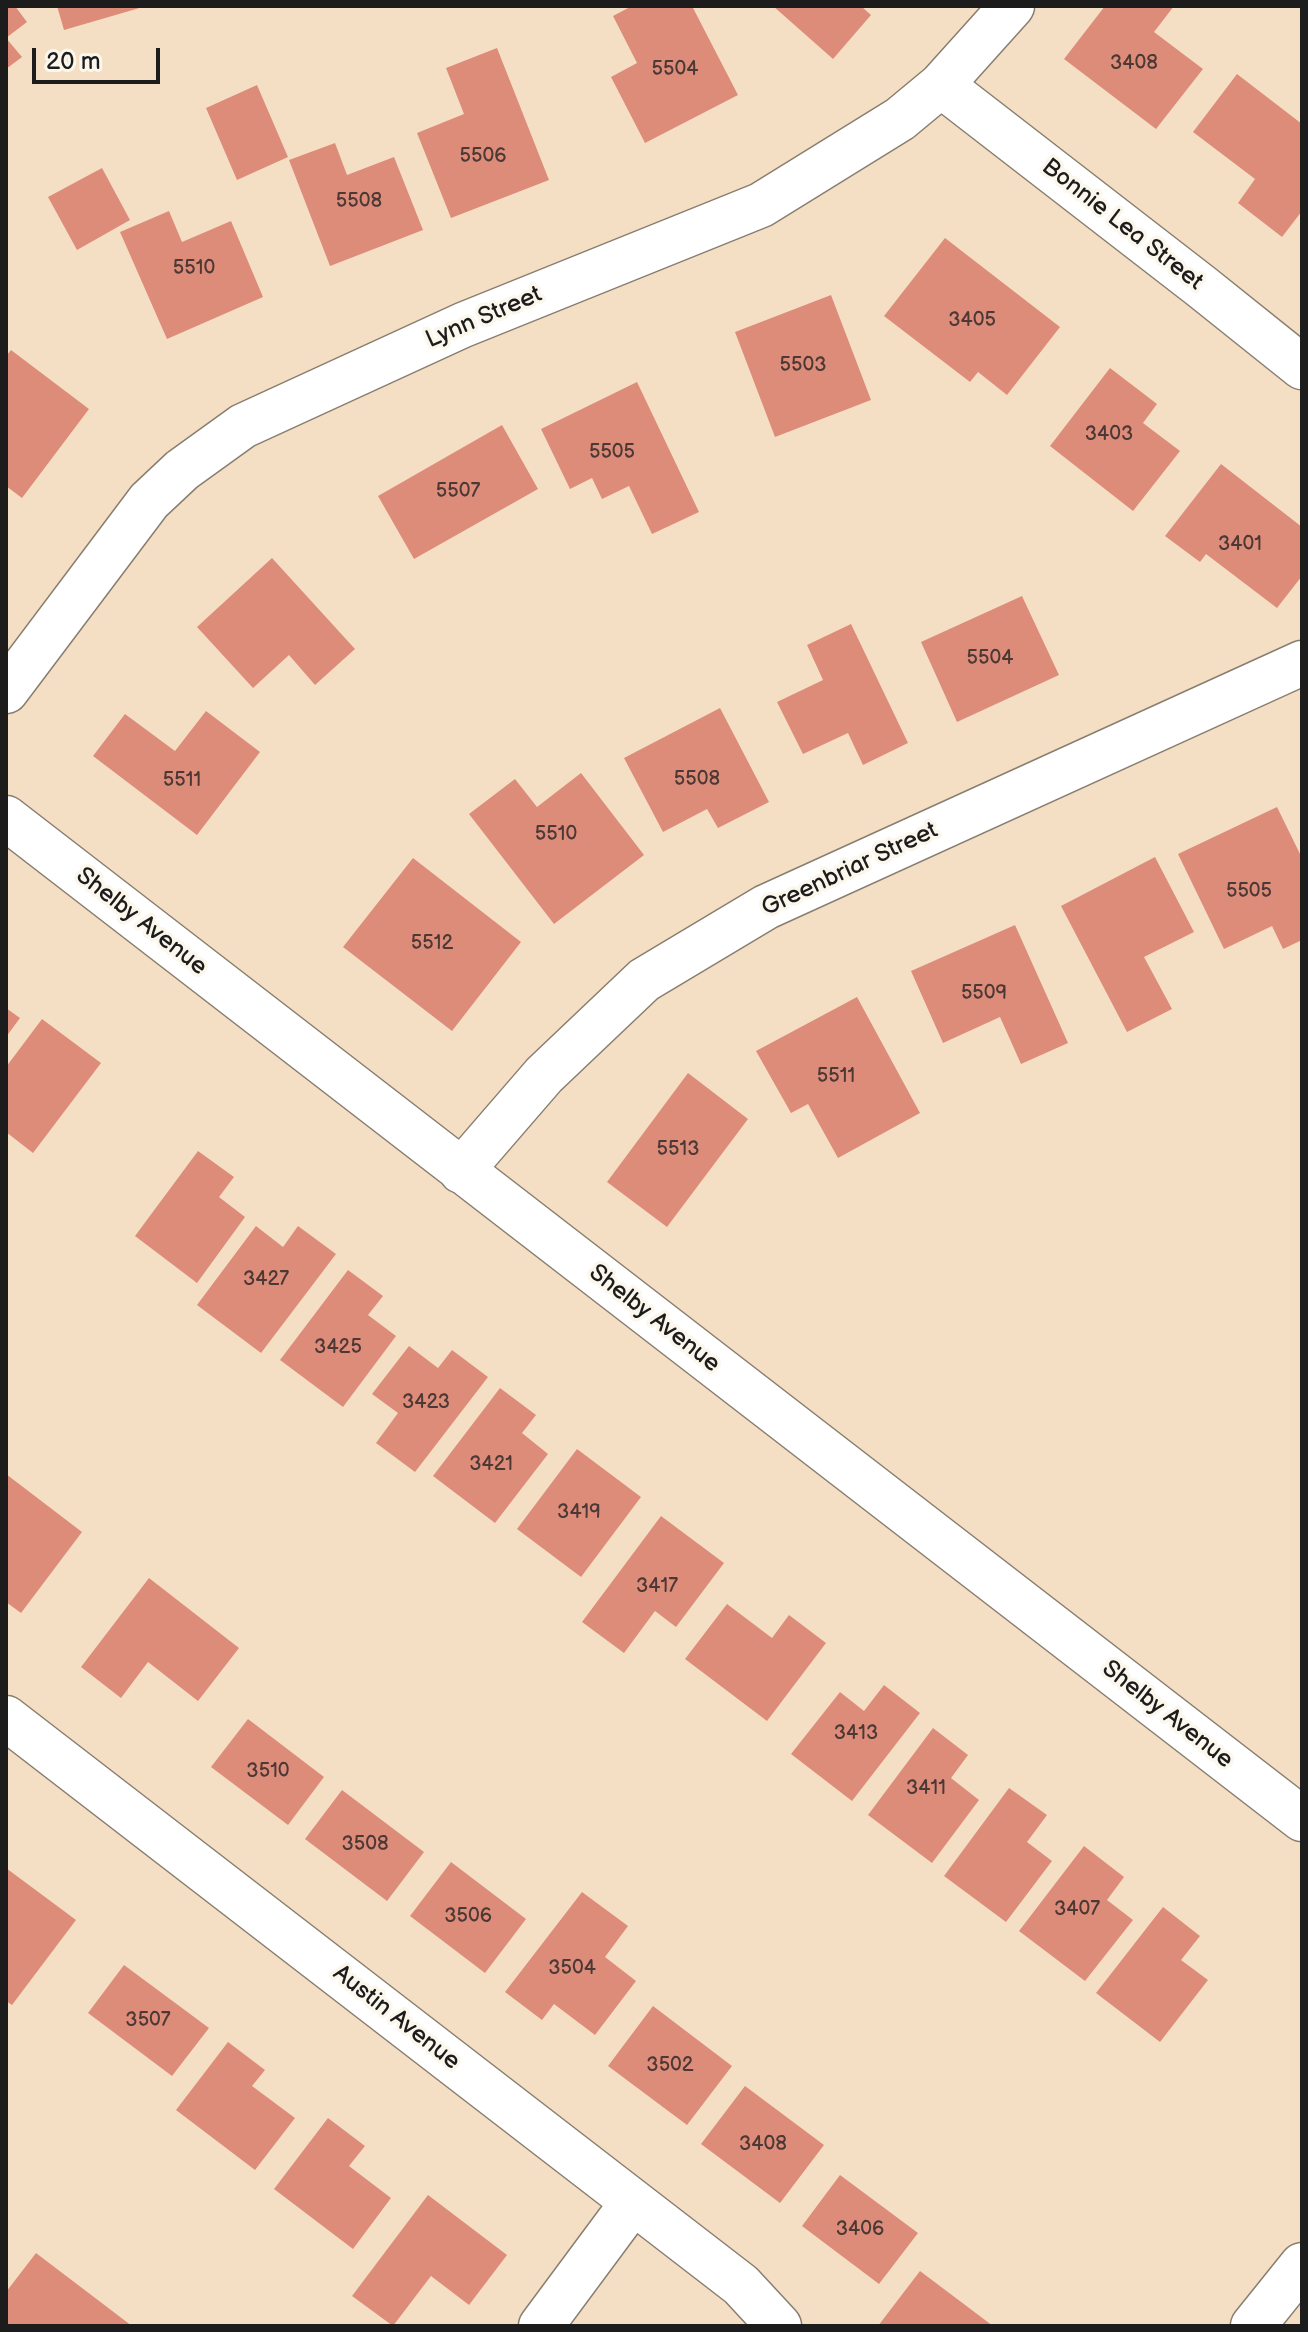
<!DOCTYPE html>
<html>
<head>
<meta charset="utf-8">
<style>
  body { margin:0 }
  #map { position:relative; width:1308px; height:2332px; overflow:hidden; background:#f5dfc4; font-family:"Balsamiq Sans",sans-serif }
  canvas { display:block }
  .frame { position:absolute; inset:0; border:8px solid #1c1c1c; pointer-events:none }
  .scale { position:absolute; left:32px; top:48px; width:128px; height:36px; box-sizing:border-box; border:4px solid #1c1c1c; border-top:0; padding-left:10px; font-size:24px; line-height:28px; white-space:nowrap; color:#1c1c1c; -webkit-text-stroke:6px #fbf7ec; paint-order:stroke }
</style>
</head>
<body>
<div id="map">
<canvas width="1308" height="2332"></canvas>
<div class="frame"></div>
<div class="scale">20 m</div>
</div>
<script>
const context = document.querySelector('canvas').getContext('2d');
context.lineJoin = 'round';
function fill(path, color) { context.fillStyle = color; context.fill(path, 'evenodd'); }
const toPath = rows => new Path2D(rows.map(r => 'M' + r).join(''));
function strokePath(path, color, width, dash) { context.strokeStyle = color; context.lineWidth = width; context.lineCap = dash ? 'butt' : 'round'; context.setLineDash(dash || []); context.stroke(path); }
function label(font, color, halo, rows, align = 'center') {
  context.font = font + ' "Balsamiq Sans",sans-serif'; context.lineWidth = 7; context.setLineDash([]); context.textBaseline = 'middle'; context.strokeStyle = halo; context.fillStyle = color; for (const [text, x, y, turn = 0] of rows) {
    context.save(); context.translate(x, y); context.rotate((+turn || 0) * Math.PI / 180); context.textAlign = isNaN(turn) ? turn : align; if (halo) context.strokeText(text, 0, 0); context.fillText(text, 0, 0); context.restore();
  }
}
fill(toPath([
  [6,6,15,6,27,22,6,38,22,57,6,69],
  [57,6,143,6,143,7,64,30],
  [632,6,692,6,738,95,645,143,611,77,637,63,613,16],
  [773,6,861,6,871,15,833,59],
  [1105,6,1174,6,1154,32,1203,69,1156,129,1064,59],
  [497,48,549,180,451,218,417,133,464,114,446,68],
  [1237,74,1302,124,1302,211,1282,237,1238,203,1255,179,1193,132],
  [257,85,288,157,237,180,206,108],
  [335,143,347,175,394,157,423,230,330,266,289,160],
  [102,168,130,220,77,250,48,197],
  [169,211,182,242,231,221,263,297,167,339,120,232],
  [945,238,1060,327,1007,395,978,372,970,382,884,316],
  [831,295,871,400,775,437,735,332],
  [11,350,89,409,22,498,6,486,6,356],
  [1110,368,1157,404,1143,423,1180,451,1133,511,1050,446],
  [637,382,699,512,652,534,629,486,602,499,592,478,570,489,541,429],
  [502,425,538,489,414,559,378,496],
  [1221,464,1302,527,1302,576,1277,608,1206,554,1200,562,1165,536],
  [272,558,355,649,315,685,289,655,253,688,197,627],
  [1022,596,1059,675,957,722,921,642],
  [851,624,908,743,863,765,848,733,803,754,777,702,823,680,807,645],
  [720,708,769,802,718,828,707,809,663,832,624,758],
  [206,711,260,752,197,835,93,756,125,714,175,751],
  [581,773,644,855,554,924,469,814,515,779,537,807],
  [1277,807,1302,858,1302,940,1283,949,1272,926,1224,949,1178,854],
  [1155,857,1194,932,1144,957,1172,1009,1127,1032,1061,906],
  [413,858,521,942,452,1031,343,947],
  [1015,925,1068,1043,1021,1064,1000,1017,943,1043,911,971],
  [857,997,920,1113,838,1158,808,1104,791,1113,756,1051],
  [6,1008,20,1018,6,1037],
  [42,1019,101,1063,33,1153,6,1132,6,1067],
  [688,1073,748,1119,667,1227,607,1182],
  [198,1151,234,1177,219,1197,245,1217,197,1283,135,1236],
  [256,1226,283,1247,298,1226,336,1254,261,1353,197,1305],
  [348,1270,383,1296,368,1315,396,1336,343,1407,280,1360],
  [409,1346,438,1368,452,1350,488,1377,415,1472,376,1443,398,1413,372,1394],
  [500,1388,536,1415,522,1433,548,1454,495,1523,433,1476],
  [577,1449,641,1497,581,1577,517,1529],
  [6,1474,82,1532,21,1613,6,1602],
  [661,1516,724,1563,676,1627,655,1611,624,1653,582,1622],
  [149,1578,239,1648,198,1701,148,1662,121,1698,81,1667],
  [727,1604,772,1638,789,1615,826,1643,767,1721,685,1659],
  [884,1685,920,1713,852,1801,791,1754,840,1692,864,1711],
  [248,1719,324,1777,288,1825,211,1767],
  [933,1728,968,1755,951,1778,979,1800,932,1863,868,1815],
  [1009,1788,1047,1815,1027,1842,1052,1861,1006,1922,944,1876],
  [342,1790,424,1852,387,1901,305,1839],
  [1084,1846,1124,1877,1107,1900,1133,1920,1085,1981,1019,1931],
  [451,1862,526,1919,485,1973,410,1916],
  [6,1868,76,1920,12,2005,6,2001],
  [582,1892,628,1926,605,1957,636,1981,595,2035,554,2004,542,2020,505,1992],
  [1163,1907,1200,1936,1181,1960,1208,1980,1160,2042,1096,1993],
  [124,1965,209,2028,172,2076,88,2013],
  [653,2006,732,2066,687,2125,608,2066],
  [228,2042,265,2070,252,2086,295,2118,255,2170,176,2110],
  [745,2086,824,2145,780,2203,701,2144],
  [328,2118,365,2146,349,2166,391,2198,353,2249,274,2189],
  [840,2175,918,2233,879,2284,802,2226],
  [428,2195,507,2255,469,2305,431,2276,393,2326,352,2296],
  [36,2253,132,2326,6,2326,6,2292],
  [920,2271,993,2326,878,2326]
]), '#dd8c7a');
const minor = toPath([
  [941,85,1202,287,1302,367],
  [6,691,149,501,182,470,243,426,463,325,761,205,900,119,941,85,1012,6],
  [6,818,1302,1819],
  [461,1171,544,1075,644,980,766,907,1302,663],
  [6,1718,741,2285,779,2326],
  [541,2326,633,2202],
  [1253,2326,1302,2265]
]);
strokePath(minor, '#887e70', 47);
strokePath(minor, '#fff', 44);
label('20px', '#4c3834', null, [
  ["3408",1134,64],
  ["5504",675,70],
  ["5506",483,157],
  ["5508",359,202],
  ["5510",194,269],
  ["3405",972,321],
  ["5503",803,366],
  ["3403",1109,435],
  ["5505",612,453],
  ["5507",458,492],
  ["3401",1240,545],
  ["5504",990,659],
  ["5508",697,780],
  ["5511",182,781],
  ["5510",556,835],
  ["5505",1249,892],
  ["5512",432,944],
  ["5509",984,994],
  ["5511",836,1077],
  ["5513",678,1150],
  ["3427",266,1280],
  ["3425",338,1348],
  ["3423",426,1403],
  ["3421",491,1465],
  ["3419",579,1513],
  ["3417",657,1587],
  ["3413",856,1734],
  ["3510",268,1772],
  ["3411",926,1789],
  ["3508",365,1845],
  ["3407",1077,1910],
  ["3506",468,1917],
  ["3504",572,1969],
  ["3507",148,2021],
  ["3502",670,2066],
  ["3408",763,2145],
  ["3406",860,2230]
]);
label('24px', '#1c1c1c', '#fbf7ec', [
  ["Bonnie Lea Street",1122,225,38],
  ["Lynn Street",484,318,-23],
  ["Greenbriar Street",850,870,-25],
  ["Shelby Avenue",141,922,38],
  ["Shelby Avenue",654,1319,38],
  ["Shelby Avenue",1167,1715,38],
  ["Austin Avenue",396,2018,38]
]);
</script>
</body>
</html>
